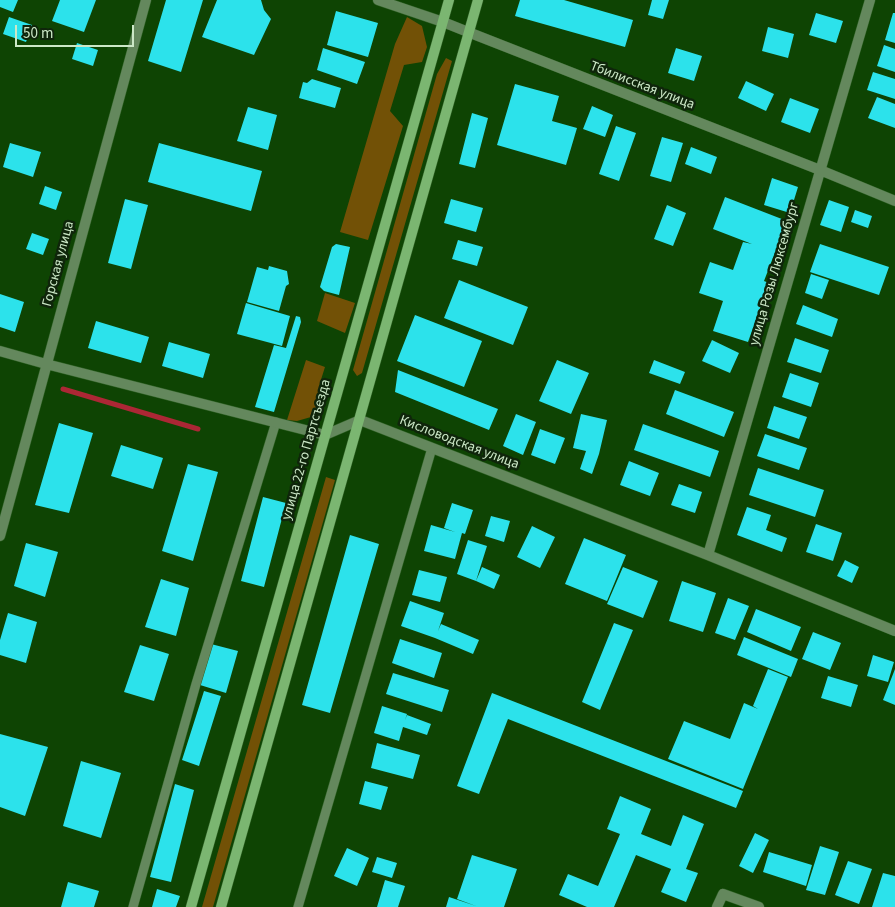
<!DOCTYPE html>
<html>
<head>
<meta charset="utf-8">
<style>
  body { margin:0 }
  #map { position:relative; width:895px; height:907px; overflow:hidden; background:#0e4403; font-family:"Source Sans 3",sans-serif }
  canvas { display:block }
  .scale { position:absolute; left:15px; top:25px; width:119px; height:22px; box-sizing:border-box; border:2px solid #cce8c7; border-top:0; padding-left:6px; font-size:15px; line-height:18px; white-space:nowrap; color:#cce8c7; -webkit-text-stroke:4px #0f250b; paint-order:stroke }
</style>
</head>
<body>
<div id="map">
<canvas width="895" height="907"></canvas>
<div class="scale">50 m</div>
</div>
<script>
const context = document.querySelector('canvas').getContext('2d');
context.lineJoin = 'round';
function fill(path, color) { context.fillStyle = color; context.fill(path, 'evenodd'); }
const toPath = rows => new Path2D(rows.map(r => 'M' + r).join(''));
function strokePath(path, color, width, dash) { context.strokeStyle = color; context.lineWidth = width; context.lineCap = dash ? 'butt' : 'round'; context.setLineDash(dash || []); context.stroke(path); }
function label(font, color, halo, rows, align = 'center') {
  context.font = font + ' "Source Sans 3",sans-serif'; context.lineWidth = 5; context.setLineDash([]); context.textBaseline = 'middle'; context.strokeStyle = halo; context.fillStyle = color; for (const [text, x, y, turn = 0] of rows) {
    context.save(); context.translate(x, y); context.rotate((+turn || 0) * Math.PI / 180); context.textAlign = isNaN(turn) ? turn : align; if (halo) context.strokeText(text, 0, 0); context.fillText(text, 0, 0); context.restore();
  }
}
fill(toPath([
  [407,17,422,26,427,47,422,62,404,65,390,111,403,126,368,240,340,232,395,44],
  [446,58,452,61,362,373,357,376,353,370,437,74],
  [325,293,355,303,345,333,317,321],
  [306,360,325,367,319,386,326,394,323,406,311,417,297,421,287,420],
  [326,477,335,480,213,907,202,907]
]), '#725106');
strokePath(toPath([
  [63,389,198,429]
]), '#ac2735', 5);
fill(toPath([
  [0,0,18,0,13,12,0,7],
  [60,0,96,0,84,32,52,21],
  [166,0,203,0,181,72,148,61],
  [217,0,261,0,264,10,271,19,254,55,202,37],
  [520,0,564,0,633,20,625,47,515,16],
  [652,0,669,0,663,19,648,15],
  [336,11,378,23,368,57,327,45],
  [816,13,843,21,836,43,809,35],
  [893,13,895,13,895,43,885,40],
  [9,17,32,25,26,42,3,34],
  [768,27,794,34,788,58,762,51],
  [77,43,98,50,93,66,72,59],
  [884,45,895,49,895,72,877,66],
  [323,48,365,62,357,84,317,70],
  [676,48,702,56,694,81,668,73],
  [873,72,895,79,895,99,867,90],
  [312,79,341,88,335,108,299,98,303,82,307,83],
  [746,81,774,94,766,111,738,98],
  [515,84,559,96,552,121,577,128,566,165,497,145],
  [877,97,895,104,895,128,868,118],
  [790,98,819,109,810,133,781,122],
  [592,106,613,115,605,137,583,129],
  [248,107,277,115,268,150,237,141],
  [472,113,488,118,475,168,459,164],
  [616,126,636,133,619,181,599,174],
  [662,137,683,143,671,182,650,176],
  [10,143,41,152,33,177,3,167],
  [159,143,262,171,251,211,148,182],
  [691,147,717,157,711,174,685,164],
  [772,178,798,187,790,213,764,205],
  [45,186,62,192,56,210,39,204],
  [725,197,787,221,764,281,769,283,748,342,713,331,723,301,699,293,710,262,733,270,743,242,752,244,713,229],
  [125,199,148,205,131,269,108,263],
  [451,199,483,208,476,232,444,223],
  [829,200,849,207,841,232,820,225],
  [667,205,686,213,673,246,654,239],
  [855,210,872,216,868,228,851,222],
  [32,233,49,239,43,255,26,249],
  [458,240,483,247,477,266,452,259],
  [336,244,350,247,339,295,324,291,320,287,332,247],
  [820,244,889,267,879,295,810,272],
  [269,266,287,271,289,284,286,286,279,311,247,302,257,267,268,270],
  [811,274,829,280,822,299,805,293],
  [459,280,528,307,513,345,444,318],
  [0,294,24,302,15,332,0,327],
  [246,303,290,316,282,346,237,334],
  [803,305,838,319,832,337,796,324],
  [415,315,482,341,464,387,397,361],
  [296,316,300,317,301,322,274,412,255,407,274,345,286,348],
  [96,321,149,337,141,363,88,348],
  [795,338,829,350,821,373,787,362],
  [712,340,739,353,730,373,702,361],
  [169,342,210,354,203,378,162,366],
  [557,360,589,373,571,414,539,401],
  [654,360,685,372,680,384,649,373],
  [398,370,498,409,489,430,395,392],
  [790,373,819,383,811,407,782,397],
  [675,390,734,412,724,437,666,414],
  [774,406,807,417,799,439,767,428],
  [516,414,536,422,523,455,503,446],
  [581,414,607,420,599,454,592,474,580,469,586,451,573,448],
  [59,423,93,433,69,513,35,505],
  [643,424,719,451,710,477,634,450],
  [540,429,565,438,555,464,531,455],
  [765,434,807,448,799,470,757,456],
  [121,445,163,458,153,489,111,476],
  [629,461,659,473,650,496,620,485],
  [188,464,218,472,193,561,162,551],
  [758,468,824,490,815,517,749,495],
  [679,484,702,492,695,513,671,505],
  [263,497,286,503,264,587,241,581],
  [452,503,473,510,465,534,462,533,455,559,424,551,431,525,455,532,444,528],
  [747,507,771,515,766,530,787,538,782,552,737,535],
  [491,516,510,521,504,542,485,536],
  [816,524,842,533,833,561,806,552],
  [532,526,555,537,540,568,517,557],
  [350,535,379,544,330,713,302,705],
  [584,538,626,555,607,601,565,584],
  [468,540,487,546,476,581,457,574],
  [26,543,58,552,45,597,14,586],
  [845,560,859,567,852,583,837,576],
  [482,567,500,575,494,589,476,581],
  [623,567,658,581,643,618,607,604],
  [419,570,447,577,440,602,412,595],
  [161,579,189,588,176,636,145,627],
  [682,581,716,593,703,632,669,621],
  [728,598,749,606,735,640,715,633],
  [410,601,444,613,438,631,441,624,479,640,473,654,435,638,401,626],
  [756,609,801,627,791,651,747,632],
  [8,613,37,622,26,663,0,655,0,640],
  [614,623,633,630,600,710,582,702],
  [813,632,841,643,830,670,802,659],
  [744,637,798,659,791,677,737,655],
  [400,639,442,653,434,678,392,663],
  [211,644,238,651,226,693,200,685],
  [140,645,169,654,154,701,124,692],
  [873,655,894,662,888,682,867,676],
  [768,669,788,677,743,789,668,759,684,721,730,739,744,703,758,709,753,706],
  [895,669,895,705,883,700],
  [393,673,449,690,442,712,386,694],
  [828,676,858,685,851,707,821,698],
  [204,691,221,696,199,766,182,760],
  [492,693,743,791,736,808,508,719,479,794,457,786],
  [382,706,407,714,405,720,407,715,431,724,427,735,403,727,399,741,374,733],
  [0,734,48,747,25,816,0,807],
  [377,743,420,755,413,779,371,768],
  [81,761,121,773,101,838,63,826],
  [365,781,388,787,381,810,359,804],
  [175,784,194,790,171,882,150,877],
  [620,796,651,809,641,834,671,846,683,815,704,824,686,869,698,873,686,902,661,892,671,869,636,855,614,907,587,907,559,895,568,874,598,886,620,834,607,829],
  [755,833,769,840,753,873,739,866],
  [820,846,839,852,825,895,806,890],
  [347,848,369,858,357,886,334,876],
  [769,852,812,865,806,886,763,872],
  [472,855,517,869,504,907,446,907,449,897,476,906,457,899],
  [377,857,397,863,392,878,372,872],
  [848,861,872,869,859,904,835,895],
  [883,873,895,876,895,907,872,907],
  [385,880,405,886,398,907,377,907],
  [68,882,99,891,94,907,61,907],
  [157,889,180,896,176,907,152,907]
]), '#2ce2eb');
const lane = toPath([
  [133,907,196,684,276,422],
  [298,907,432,448]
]);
const street = toPath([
  [378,0,443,22,468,32,820,170,895,201],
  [0,351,46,364,325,435,360,420,708,555,895,631],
  [0,536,146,0],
  [708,555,870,0],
  [717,907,723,894,759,907]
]);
const secondary = toPath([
  [191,907,449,0],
  [221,907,478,0]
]);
strokePath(lane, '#306226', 10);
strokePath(street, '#306226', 11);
strokePath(secondary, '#306226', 11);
strokePath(lane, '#64885d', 9);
strokePath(street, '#64885d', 10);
strokePath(secondary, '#7bb671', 10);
label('14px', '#cce8c7', '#0f250b', [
  ["Тбилисская улица",642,86,21],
  ["Горская улица",59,264,-75],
  ["улица Розы Люксембург",775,274,-74],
  ["Кисловодская улица",459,443,21],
  ["улица 22-го Партсъезда",307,450,-74]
]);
</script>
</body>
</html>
